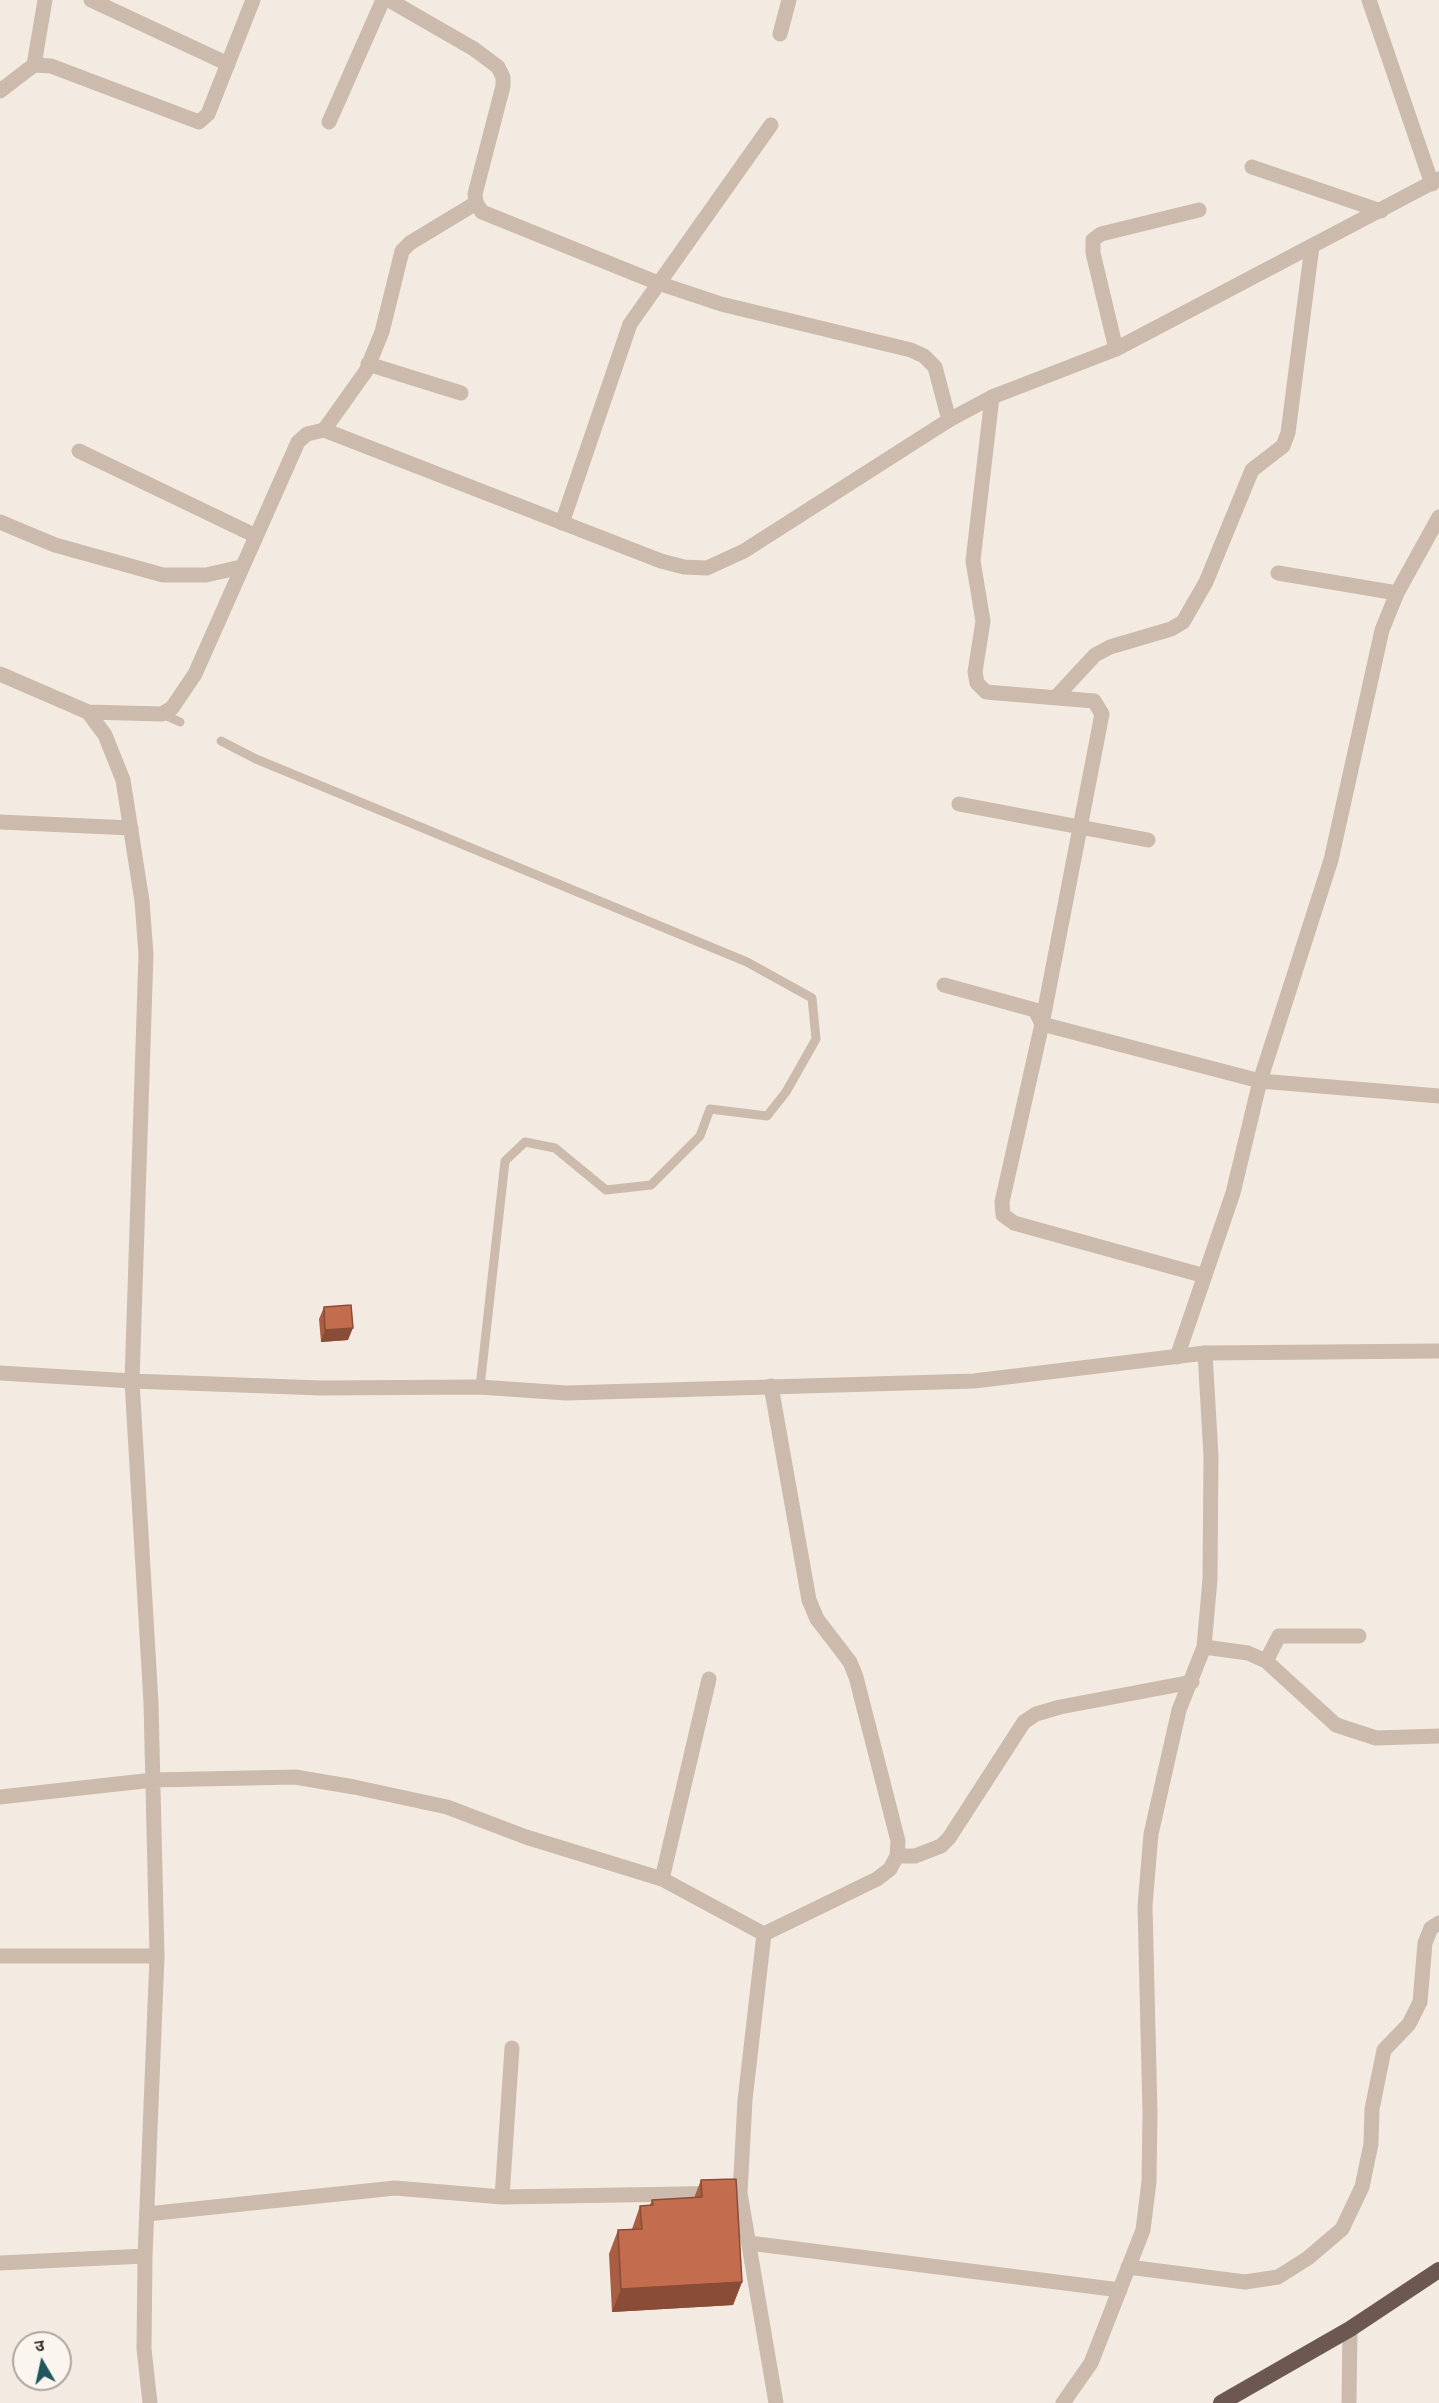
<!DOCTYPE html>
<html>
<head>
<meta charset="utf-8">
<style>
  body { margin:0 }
  #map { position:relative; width:1439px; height:2403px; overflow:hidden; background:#f3ebe1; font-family:"IBM Plex Sans","Noto Sans Devanagari",sans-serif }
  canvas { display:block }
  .north { position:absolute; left:12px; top:2331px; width:60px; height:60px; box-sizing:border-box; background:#faf5ee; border:2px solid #ada6a0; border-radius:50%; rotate:351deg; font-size:16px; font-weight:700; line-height:24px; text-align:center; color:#3a302b }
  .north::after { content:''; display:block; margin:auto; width:21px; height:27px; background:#21575c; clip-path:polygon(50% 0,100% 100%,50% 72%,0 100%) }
</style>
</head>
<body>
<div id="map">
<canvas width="1439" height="2403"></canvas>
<div class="north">उ</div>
</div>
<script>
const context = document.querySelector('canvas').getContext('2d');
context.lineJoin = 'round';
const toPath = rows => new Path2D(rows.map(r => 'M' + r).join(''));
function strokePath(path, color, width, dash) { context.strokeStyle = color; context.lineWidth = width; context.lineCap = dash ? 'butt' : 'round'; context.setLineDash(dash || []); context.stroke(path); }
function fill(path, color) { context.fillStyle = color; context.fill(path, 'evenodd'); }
strokePath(toPath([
  [162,714,180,722],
  [221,741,256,759,747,962,812,998,816,1039,786,1092,767,1116,710,1109,700,1136,651,1185,606,1190,555,1148,525,1142,505,1161,480,1387]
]), '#ccbbac', 9);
strokePath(toPath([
  [91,0,228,64],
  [389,0,474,49,498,67,503,77,503,86,475,194,476,203,482,212,658,283,721,304,911,350,924,356,935,367,949,420],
  [1369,0,1432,184],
  [780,34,789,0],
  [34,65,45,0],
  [0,91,34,65,51,66,199,122,208,114,253,0],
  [329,122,383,0],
  [1252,167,1381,211],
  [1116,349,1093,253,1093,240,1101,234,1199,210],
  [368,364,461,393],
  [992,397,973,561,983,621,975,672,977,683,986,692,1094,701,1102,714,1042,1024,1002,1202,1003,1215,1014,1223,1205,1276],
  [324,430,366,371,382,332,402,251,410,243,476,203],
  [79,451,256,536],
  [0,522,55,545,163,575,206,575,241,567],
  [562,523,630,324,771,125],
  [1278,573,1397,593],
  [1056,697,1095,655,1110,647,1171,629,1183,622,1206,582,1252,470,1283,446,1288,433,1312,246],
  [959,804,1148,840],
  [0,822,131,828],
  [944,985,1035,1010,1042,1024,1260,1081,1439,1096],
  [1177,1357,1233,1193,1260,1081,1331,860,1382,630,1397,593,1439,517],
  [132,1381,151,1703,157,1956,145,2256,144,2349,150,2403],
  [1204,1647,1248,1653,1266,1661,1336,1725,1376,1738,1439,1736],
  [1266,1661,1279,1636,1359,1636],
  [0,1797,153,1780,295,1777,354,1787,447,1807,526,1837,662,1879,764,1934,877,1879,890,1869,897,1856,898,1841,856,1677,850,1662,817,1619,809,1600,771,1386],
  [897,1856,915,1856,941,1846,949,1838,1024,1722,1036,1714,1060,1707,1192,1682],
  [662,1879,709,1679],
  [764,1934,745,2100,740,2193,776,2403],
  [0,1956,157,1956],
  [502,2197,512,2048],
  [147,2214,395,2188,502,2197,740,2193],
  [749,2243,1120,2290],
  [0,2263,145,2256],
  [1128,2267,1245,2282,1278,2277,1308,2258,1342,2229,1362,2187,1371,2144,1372,2109,1384,2050,1409,2024,1420,2002,1425,1943,1431,1928,1439,1923],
  [1063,2403,1091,2363,1143,2230,1149,2182,1150,2113,1145,1906,1151,1834,1179,1710,1204,1647,1210,1579,1211,1456,1205,1353],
  [1349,2403,1350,2329]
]), '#ccbbac', 15);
strokePath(toPath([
  [0,674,88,712,105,735,123,780,142,901,146,954,132,1381],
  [88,712,162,714,172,708,195,674,298,442,307,434,324,430,661,561,684,567,707,568,744,551,949,420,992,397,1116,349,1439,179],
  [0,1373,132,1381,321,1388,480,1387,566,1393,974,1381,1205,1353,1439,1351]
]), '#ccbbac', 15);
strokePath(toPath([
  [1221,2403,1350,2329,1439,2270]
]), '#6c5850', 16);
fill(toPath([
  [324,1307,348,1340,321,1342,319,1319],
  [701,2180,742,2282,733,2305,612,2312,609,2254,618,2230,632,2229,640,2206,650,2205,652,2200,694,2198]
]), '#a95d43');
fill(toPath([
  [353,1328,348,1340,321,1342,325,1330],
  [742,2282,733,2305,612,2312,621,2289]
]), '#894c37');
const building = toPath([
  [351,1305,353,1328,325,1330,324,1307,351,1305],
  [736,2179,742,2282,621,2289,618,2230,642,2229,640,2206,653,2205,652,2200,702,2197,701,2180,736,2179]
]);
fill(building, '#c46c4e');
strokePath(building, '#894c37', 1.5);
</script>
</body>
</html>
